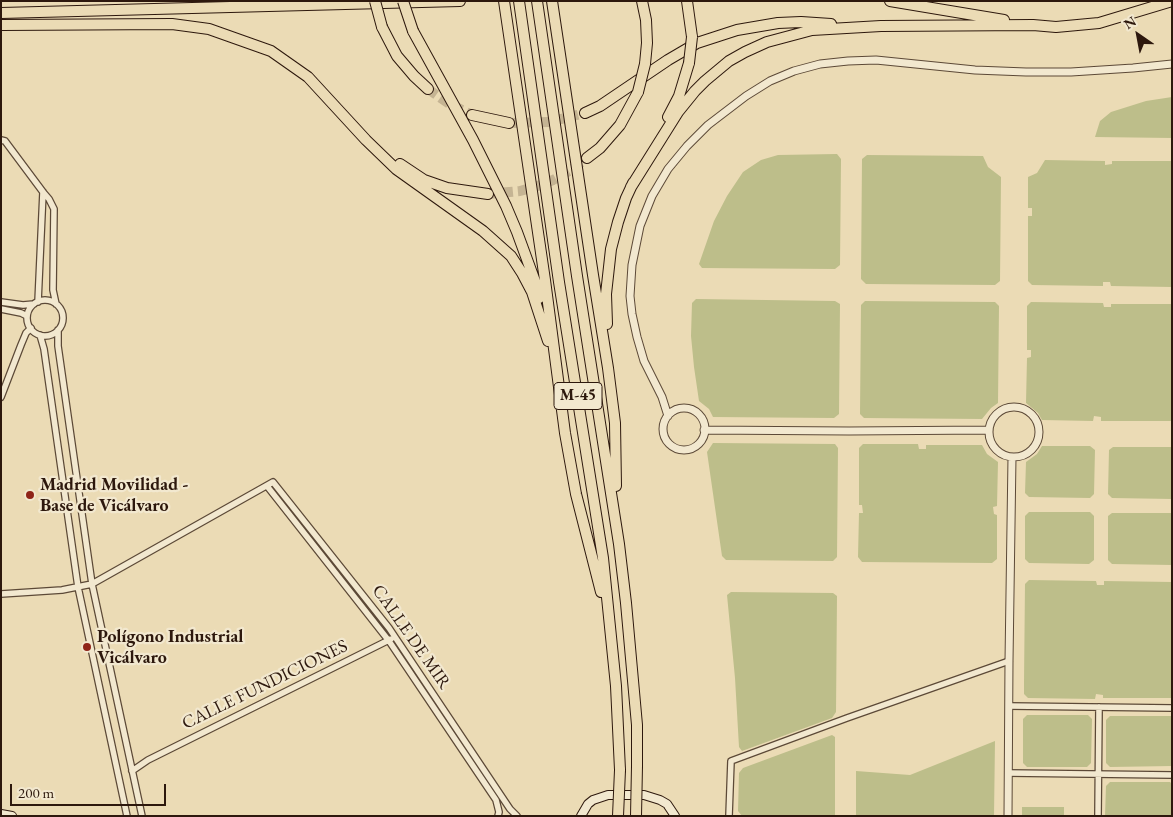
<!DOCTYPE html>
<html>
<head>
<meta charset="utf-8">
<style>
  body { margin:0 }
  #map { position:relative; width:1173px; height:817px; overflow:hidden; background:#ebdbb5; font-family:"EB Garamond",serif }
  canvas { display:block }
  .frame { position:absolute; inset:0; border:2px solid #2d180d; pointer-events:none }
  .north { position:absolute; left:1113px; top:10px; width:50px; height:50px; -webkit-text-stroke:4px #f2e8cf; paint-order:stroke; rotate:327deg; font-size:14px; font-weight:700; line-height:20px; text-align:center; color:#2d180d }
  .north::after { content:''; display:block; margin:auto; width:18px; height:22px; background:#2d180d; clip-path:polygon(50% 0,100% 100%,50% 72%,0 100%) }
  .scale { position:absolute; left:10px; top:784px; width:156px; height:22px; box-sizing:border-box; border:2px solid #2d180d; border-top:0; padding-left:6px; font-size:15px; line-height:18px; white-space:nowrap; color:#2d180d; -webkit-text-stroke:4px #f2e8cf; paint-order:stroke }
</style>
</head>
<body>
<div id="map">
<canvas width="1173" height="817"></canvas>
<div class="frame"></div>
<div class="north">N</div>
<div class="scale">200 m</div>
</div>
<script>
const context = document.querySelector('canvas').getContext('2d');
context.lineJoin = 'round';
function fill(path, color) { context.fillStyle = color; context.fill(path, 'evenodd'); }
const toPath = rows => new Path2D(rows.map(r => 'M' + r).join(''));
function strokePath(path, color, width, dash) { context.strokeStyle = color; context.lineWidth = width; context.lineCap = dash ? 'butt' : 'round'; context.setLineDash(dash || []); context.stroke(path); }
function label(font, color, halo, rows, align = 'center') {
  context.font = font + ' "EB Garamond",serif'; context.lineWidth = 4.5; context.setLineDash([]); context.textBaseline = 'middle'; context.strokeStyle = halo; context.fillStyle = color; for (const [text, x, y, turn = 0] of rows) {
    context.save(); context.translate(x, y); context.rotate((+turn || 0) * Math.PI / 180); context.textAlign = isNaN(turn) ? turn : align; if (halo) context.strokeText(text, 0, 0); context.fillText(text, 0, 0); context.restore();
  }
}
fill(toPath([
  [1172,97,1172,138,1095,137,1100,121,1111,112,1146,101],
  [837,154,841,159,840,265,835,269,702,268,699,264,714,221,727,196,743,172,761,160,778,155],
  [867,155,983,156,988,167,1001,177,1000,281,995,285,866,284,861,279,862,159],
  [1045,160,1105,161,1105,165,1112,164,1112,161,1172,161,1172,287,1111,286,1110,282,1103,282,1103,286,1032,285,1028,281,1028,216,1032,216,1032,208,1028,208,1028,177,1037,173],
  [696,299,835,301,840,304,839,414,834,418,713,417,709,409,699,401,694,367,691,336,692,303],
  [865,301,995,302,999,306,998,403,991,408,982,419,864,418,860,414,861,305],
  [1031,302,1103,303,1104,307,1111,307,1111,304,1172,304,1172,421,1101,421,1101,417,1094,416,1093,421,1042,420,1038,413,1026,403,1027,358,1031,357,1031,350,1027,350,1027,306],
  [713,443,835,444,838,448,837,557,833,561,726,560,722,556,707,452],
  [863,444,918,444,919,449,926,449,926,445,982,445,987,454,998,462,997,506,993,507,994,514,997,515,997,559,992,563,862,562,858,557,859,513,863,513,862,505,859,505,859,448],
  [1042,446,1090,446,1095,450,1094,494,1090,498,1029,497,1025,493,1026,462,1037,454],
  [1113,447,1172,447,1172,499,1112,498,1108,494,1109,450],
  [1029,512,1090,512,1094,516,1094,560,1089,564,1029,563,1025,559,1025,516],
  [1112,513,1172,513,1172,565,1112,564,1108,560,1108,516],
  [1029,580,1096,581,1097,585,1104,585,1104,581,1172,582,1172,698,1103,698,1103,695,1096,694,1095,699,1028,698,1024,694,1024,682,1025,584],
  [731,592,833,593,837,596,836,712,832,718,742,751,739,747,735,678,727,595],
  [1027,715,1088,715,1092,719,1091,763,1087,767,1027,767,1023,763,1023,719],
  [1110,716,1171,716,1172,766,1110,767,1106,763,1106,720],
  [832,735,835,737,835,816,742,816,738,811,739,773,743,768],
  [995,741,994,816,856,816,856,771,910,775],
  [1110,782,1170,782,1172,784,1172,816,1105,816,1106,786],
  [1022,807,1064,807,1064,816,1022,816]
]), '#bdbe8a');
strokePath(toPath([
  [428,89,448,103,472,115],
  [509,123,549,122,585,113],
  [488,194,520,191,538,186,553,180,571,170,587,158]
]), '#c5b493', 10, [10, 5]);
const minor = toPath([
  [1,140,5,141,43,192,49,199,54,209,53,290,56,304],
  '27 318a18 18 0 1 1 36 0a18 18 0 1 1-36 0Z',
  [1,302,23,305,34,304],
  [38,302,43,192],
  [1,309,21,313,27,316],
  [58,330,58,346,92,584,142,816],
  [40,335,44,349,78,587,127,816],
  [1,397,21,345,26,333,31,328],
  [267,486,389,641,496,800,499,812,498,816],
  [1,594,62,590,92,584,273,482,389,628,510,809,517,816],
  [1009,706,1172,708],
  [132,771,148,760,391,639],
  [1008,773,1172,775],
  [729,816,731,761,847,718,1009,661],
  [1098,816,1099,707]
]);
const tertiary = toPath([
  '989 432a25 25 0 1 1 50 0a25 25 0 1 1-50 0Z',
  '663 429a21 21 0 1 1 42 0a21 21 0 1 1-42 0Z',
  [668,416,662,397,644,361,637,337,632,314,630,296,632,265,640,226,652,196,668,169,687,146,708,125,746,96,770,81,794,71,820,64,848,61,876,60,975,70,1026,72,1071,72,1133,68,1172,64],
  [704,430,849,431,989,430],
  [1008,816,1009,661,1012,457]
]);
const secondary = toPath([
  [1,814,12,816],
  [581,816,588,804,593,800,608,795,644,795,660,800,667,804,675,816]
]);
const motorway = toPath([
  [504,1,545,280,565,433,576,494,601,592],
  [519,1,559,282,603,558,616,686,620,770],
  [537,1,577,276,619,544,626,603,637,725,637,766],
  [552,1,593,275,608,368,615,423,616,486],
  [642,1,646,20,647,43,645,64],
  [687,1,692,37],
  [890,1,1004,20],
  [1,13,460,1],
  [1,25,172,24,209,29,271,51,308,77,366,140,396,169,483,231,511,256,522,273,532,292,548,341],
  [382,27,397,56,414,76,428,89],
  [413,31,473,140,506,206,517,232,536,284,539,298],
  [585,113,600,106,668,60,697,43,737,30,778,23,801,22,831,24],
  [472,115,509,123],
  [668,117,679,96,689,63],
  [587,158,600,148,620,125,638,92],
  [400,164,424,180,447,188,488,194],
  [631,187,678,112,695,91,705,81,729,61,745,52,767,42,812,30,881,26,1033,25,1056,27,1099,23,1172,1],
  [607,324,606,294,611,249,618,222,626,198,633,183]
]);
strokePath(minor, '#5c4937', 8);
strokePath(tertiary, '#5c4937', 9);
strokePath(secondary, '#2d180d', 10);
strokePath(motorway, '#2d180d', 12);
strokePath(minor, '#f2e8cf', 5.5);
strokePath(tertiary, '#f2e8cf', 7);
strokePath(secondary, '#f2e8cf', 8);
strokePath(motorway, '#ebdbb5', 10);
const motorwayBridge = toPath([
  [375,1,382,27],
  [403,1,413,31],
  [689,63,692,37],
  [638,92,645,64],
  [618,816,620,770],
  [636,816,637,766]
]);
strokePath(motorwayBridge, '#2d180d', 12, []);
strokePath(motorwayBridge, '#ebdbb5', 10);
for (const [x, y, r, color] of [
  [30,495,5,"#8f2418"],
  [87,647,5,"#8f2418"]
]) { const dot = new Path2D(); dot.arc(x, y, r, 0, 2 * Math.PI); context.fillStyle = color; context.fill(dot); strokePath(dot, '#f2e8cf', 2); }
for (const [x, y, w] of [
  [578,396,48]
]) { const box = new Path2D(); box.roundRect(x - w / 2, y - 13.5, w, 27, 4); context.fillStyle = '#f2e8cf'; context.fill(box); strokePath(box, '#2d180d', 1); }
label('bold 16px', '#2d180d', null, [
  ["M-45",578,396]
]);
label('bold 18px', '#2d180d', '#f2e8cf', [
  ["Madrid Movilidad -",40,485],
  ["Base de Vicálvaro",40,506],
  ["Polígono Industrial",97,637],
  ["Vicálvaro",97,658]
], 'left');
label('18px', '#2d180d', '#f2e8cf', [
  ["CALLE DE MIR",411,637,55],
  ["CALLE FUNDICIONES",265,685,-26]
]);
</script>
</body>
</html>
